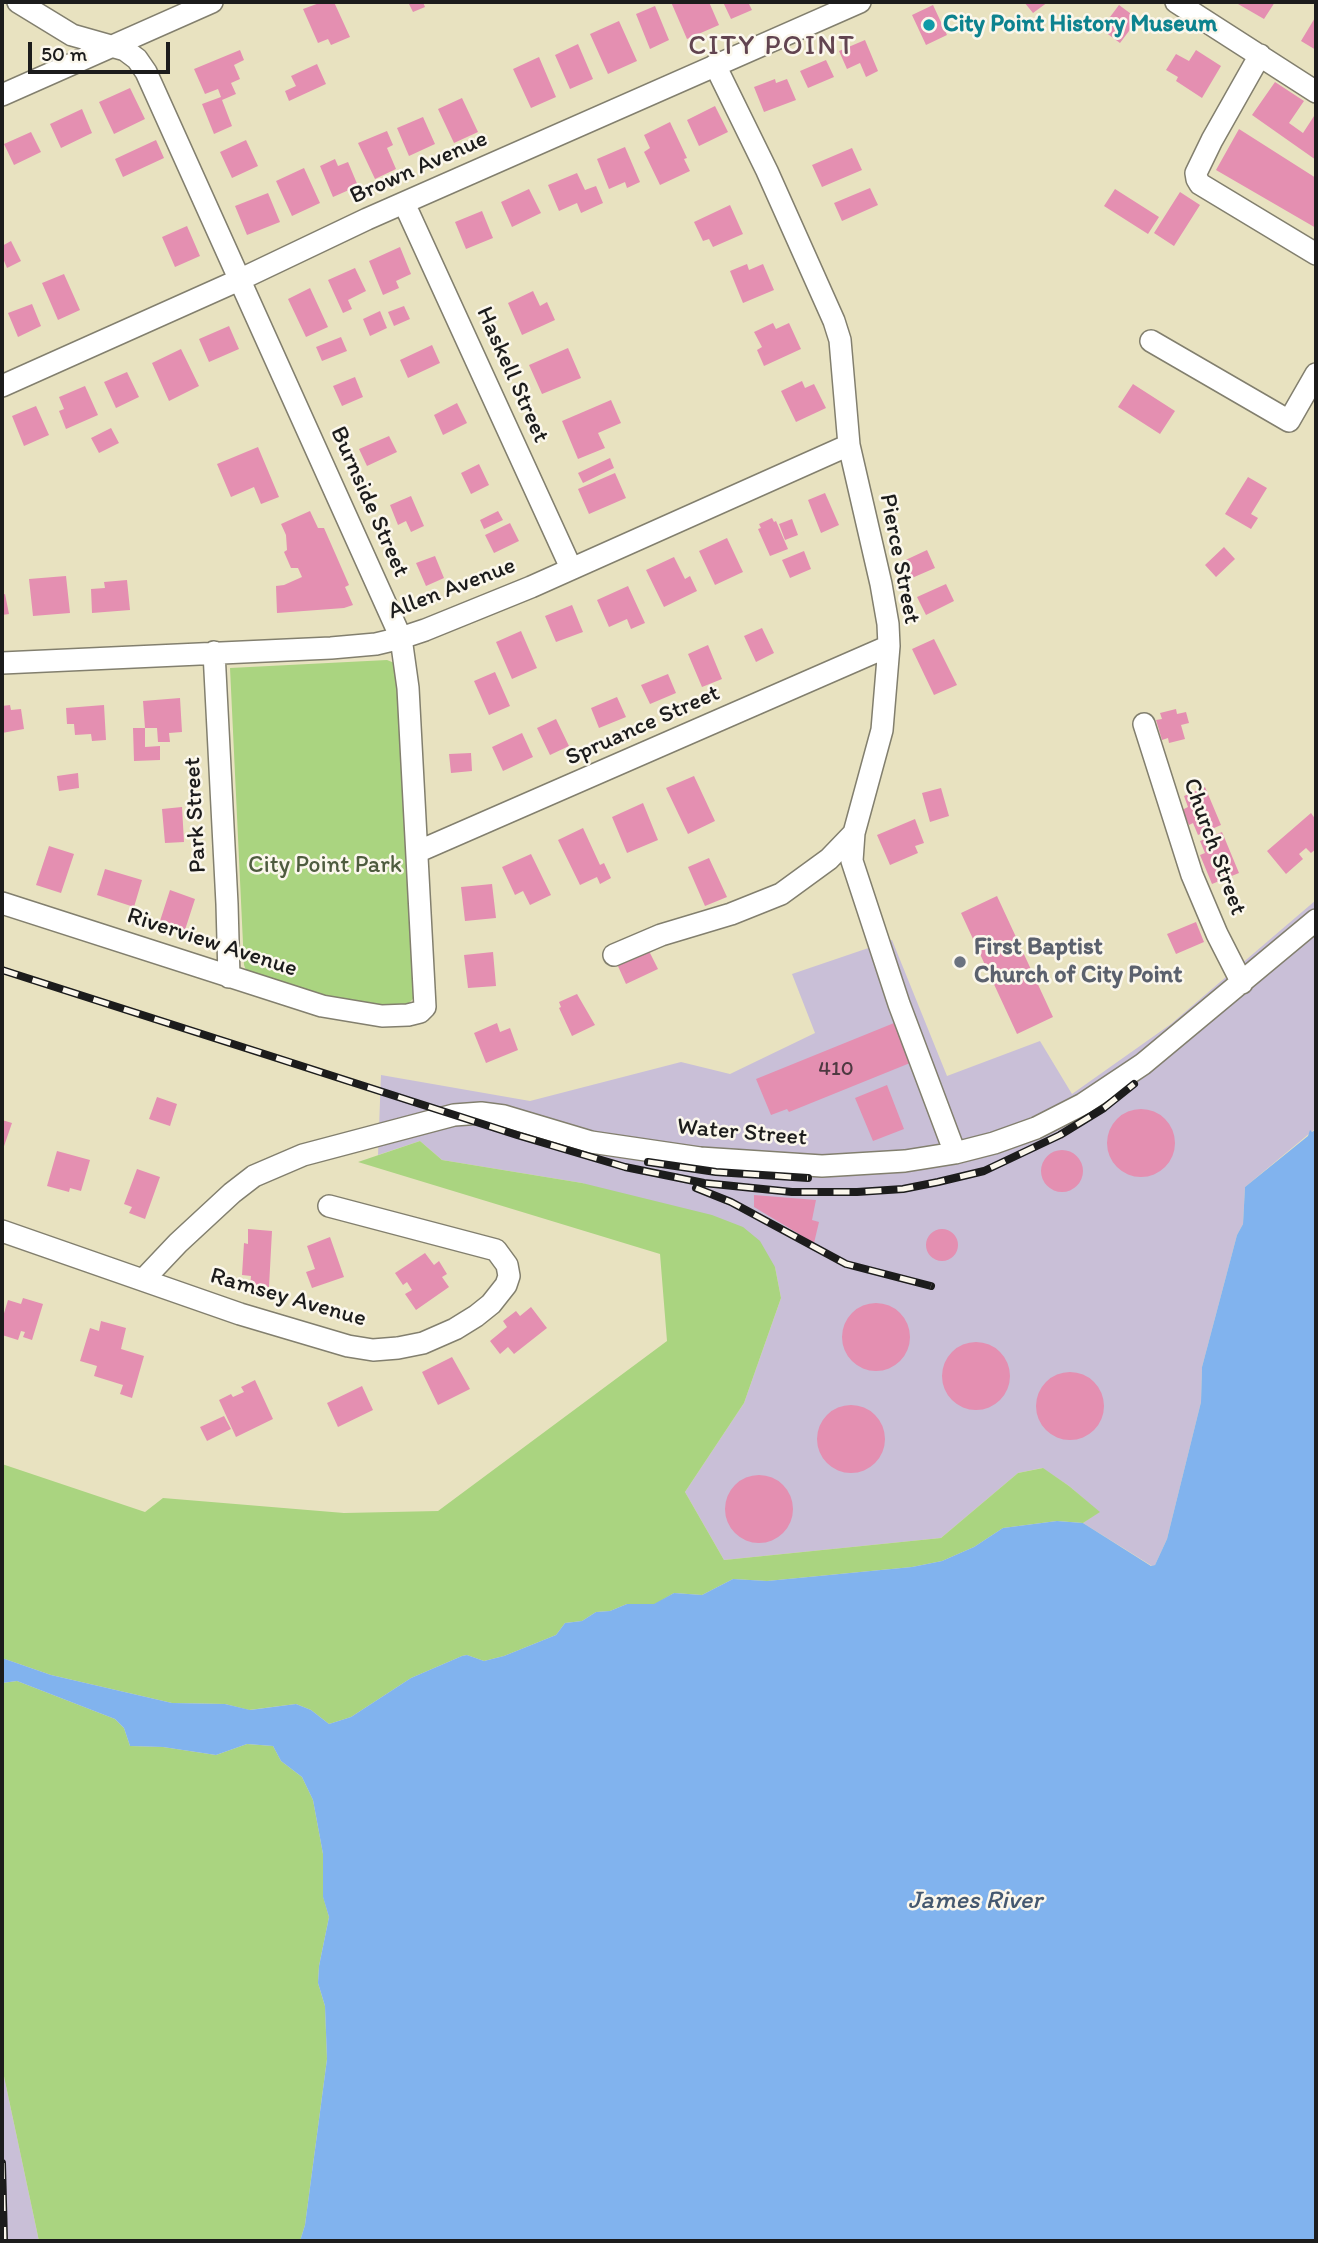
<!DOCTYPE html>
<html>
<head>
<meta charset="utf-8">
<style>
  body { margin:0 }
  #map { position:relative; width:1318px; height:2243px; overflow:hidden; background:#e8e2c0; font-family:Itim,sans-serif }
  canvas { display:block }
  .frame { position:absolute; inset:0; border:4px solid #1c1c1c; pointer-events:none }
  .scale { position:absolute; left:28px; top:42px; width:142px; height:32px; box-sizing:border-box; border:4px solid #1c1c1c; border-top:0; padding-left:9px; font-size:21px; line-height:24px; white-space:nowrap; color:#1c1c1c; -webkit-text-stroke:5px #fbf7ec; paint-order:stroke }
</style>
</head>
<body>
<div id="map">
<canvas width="1318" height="2243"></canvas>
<div class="frame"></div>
<div class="scale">50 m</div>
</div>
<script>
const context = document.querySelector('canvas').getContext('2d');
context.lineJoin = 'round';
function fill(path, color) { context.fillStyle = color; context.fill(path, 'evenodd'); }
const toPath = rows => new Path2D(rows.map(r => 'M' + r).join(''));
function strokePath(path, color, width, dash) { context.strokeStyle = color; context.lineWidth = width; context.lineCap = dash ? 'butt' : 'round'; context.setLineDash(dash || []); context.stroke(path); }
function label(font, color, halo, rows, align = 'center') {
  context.font = font + ' Itim,sans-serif'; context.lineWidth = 5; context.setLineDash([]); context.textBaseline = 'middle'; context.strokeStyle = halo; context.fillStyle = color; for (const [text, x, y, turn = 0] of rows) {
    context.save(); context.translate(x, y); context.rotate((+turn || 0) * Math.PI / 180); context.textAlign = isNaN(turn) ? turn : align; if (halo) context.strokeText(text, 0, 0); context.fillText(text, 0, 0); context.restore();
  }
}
fill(toPath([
  [1316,900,1316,1128,1245,1187,1243,1224,1237,1235,1202,1367,1201,1402,1167,1539,1155,1565,1152,1566,1083,1523,1099,1512,1069,1486,1042,1468,1018,1473,941,1538,724,1560,685,1492,744,1403,781,1298,775,1267,582,1183,442,1160,420,1141,378,1155,381,1075,530,1101,681,1062,730,1074,815,1033,792,974,892,940,947,1076,1040,1041,1072,1094,1171,1024],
  [2,2067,39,2241,2,2241]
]), '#c9bfd7');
fill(toPath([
  [387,660,397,664,418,994,402,1010,339,1000,248,975,244,965,230,668],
  [420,1141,442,1160,582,1183,712,1215,743,1227,760,1241,775,1267,781,1298,744,1403,685,1492,724,1560,941,1538,1018,1473,1043,1468,1069,1486,1100,1512,1083,1523,1057,1521,1003,1528,974,1547,942,1561,912,1567,767,1581,733,1579,702,1595,674,1593,654,1605,627,1604,610,1611,596,1612,582,1621,565,1623,556,1635,504,1656,484,1661,467,1655,462,1656,411,1678,351,1717,329,1724,311,1710,296,1704,249,1710,225,1704,172,1703,51,1675,2,1658,2,1464,145,1512,163,1498,344,1513,438,1511,667,1341,660,1254,358,1162],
  [17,1681,115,1719,124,1728,130,1746,163,1747,216,1755,247,1744,273,1746,281,1761,302,1777,313,1800,323,1854,323,1896,329,1917,319,1966,318,1983,325,2006,327,2059,305,2225,300,2241,39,2241,2,2067,2,1683]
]), '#aad480');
fill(toPath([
  [1316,1129,1316,2241,300,2241,305,2225,327,2059,325,2006,318,1983,319,1966,329,1917,323,1897,323,1854,313,1800,302,1777,281,1761,273,1746,247,1744,216,1755,163,1747,130,1746,124,1728,115,1719,17,1681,2,1683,2,1658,51,1675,172,1703,225,1704,250,1710,296,1704,311,1710,329,1724,351,1717,411,1678,462,1656,467,1655,484,1661,504,1656,556,1635,565,1623,582,1621,596,1612,610,1611,627,1604,654,1604,674,1593,702,1595,733,1579,767,1581,912,1567,942,1561,974,1547,1003,1528,1057,1521,1083,1523,1151,1566,1155,1565,1167,1539,1201,1402,1202,1367,1237,1235,1243,1224,1245,1187,1308,1136,1310,1130,1312,1132]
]), '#81b3ee');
fill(toPath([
  [322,2,334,2,350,37,331,45,328,39,318,43,303,9],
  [408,2,423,2,425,7,413,12],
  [671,2,687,4,709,2,719,25,687,39],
  [723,2,748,2,752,10,731,19],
  [1024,2,1048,2,1033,13],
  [1240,2,1275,2,1264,19,1238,4],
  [933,5,947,35,926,45,912,15],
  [1119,5,1138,19,1120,43,1101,29],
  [655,6,669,40,650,49,636,14],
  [1316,16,1316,50,1301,41],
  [619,21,637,61,608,74,590,34],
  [865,40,878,71,866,77,860,63,847,69,839,51],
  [578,44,593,79,570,89,555,55],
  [240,50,244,60,234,65,240,79,231,83,236,94,222,100,232,126,214,134,202,104,221,97,218,89,205,94,194,69],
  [1196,50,1221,66,1202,98,1176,81,1178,77,1166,70,1176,54,1189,61],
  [539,57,556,97,531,108,513,69],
  [826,60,834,77,808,88,800,71],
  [317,64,326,84,289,101,285,91,296,86,291,76],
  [775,79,776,83,787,79,796,100,764,112,754,87],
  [1275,82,1304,101,1289,123,1303,133,1316,113,1316,160,1252,115],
  [130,88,145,119,114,134,99,102],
  [462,98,478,132,454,143,438,109],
  [715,106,728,132,699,146,687,120],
  [82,109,92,133,61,148,50,124],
  [423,117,435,144,409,156,397,128],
  [670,122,687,158,684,159,690,171,660,185,644,152,650,148,644,135],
  [1239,129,1316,178,1316,228,1216,170],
  [387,131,393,145,387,148,396,169,375,179,358,143],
  [31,132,41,152,14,165,4,144],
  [156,140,164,158,123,177,115,159],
  [246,140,258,166,232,178,220,152],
  [625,147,640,182,627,188,625,182,609,189,597,159],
  [852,148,862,170,822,187,812,165],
  [335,159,338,166,348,162,358,186,333,197,320,166],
  [304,168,320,203,292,216,276,181],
  [577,173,585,190,596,186,603,203,581,213,577,203,559,211,548,185],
  [870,188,878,205,842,221,834,203],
  [529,189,541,213,512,227,501,202],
  [1115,189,1159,217,1148,234,1104,206],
  [1180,192,1200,205,1174,246,1154,233],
  [268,193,280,222,247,235,235,206],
  [730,205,743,234,713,247,709,239,703,241,694,222],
  [482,211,493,238,466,249,455,222],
  [187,226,200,256,175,267,162,237],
  [11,241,21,261,7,268,2,256,2,246],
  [400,247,411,274,396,281,399,288,383,295,369,261],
  [747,264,749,270,763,264,774,290,743,303,730,271],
  [355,268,366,291,348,300,352,309,343,313,328,280],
  [64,274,80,310,58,320,42,283],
  [310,288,328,327,306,337,288,299],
  [533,291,540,306,547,302,555,320,522,335,508,303],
  [32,304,41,326,18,337,8,313],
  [404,306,410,319,394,326,388,312],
  [380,311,387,328,370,336,363,319],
  [773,323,776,329,789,323,801,349,764,366,757,350,762,347,754,332],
  [229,326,239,349,209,362,199,339],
  [341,337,347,351,322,361,316,347],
  [432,345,440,363,408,378,400,360],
  [568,348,581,378,542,394,529,365],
  [181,349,199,386,169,401,152,363],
  [127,372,139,397,116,408,104,382],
  [355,377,363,397,342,406,333,386],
  [802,381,805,388,814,384,826,408,796,422,781,391],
  [1133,384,1175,411,1160,434,1118,407],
  [85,386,98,415,66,429,59,411,64,409,59,397],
  [611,400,621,423,598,433,605,448,578,459,562,421],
  [457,403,467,423,443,435,434,415],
  [36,406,49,435,24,446,12,416],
  [111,428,119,443,99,453,91,438],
  [389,436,397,452,367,466,359,449],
  [258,447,279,497,261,504,254,487,231,497,217,464],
  [610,458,614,468,583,483,578,473],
  [479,464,489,485,471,494,461,473],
  [615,473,626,498,589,514,578,489],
  [1248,477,1267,488,1251,514,1258,518,1251,529,1225,514],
  [825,493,839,525,821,533,808,500],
  [411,496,424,526,411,532,406,521,398,525,390,505],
  [310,511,318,528,324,528,335,553,349,585,345,587,353,605,344,608,277,613,276,586,284,585,302,577,298,568,291,568,284,552,287,550,286,535,281,524],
  [498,511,503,520,484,529,480,520],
  [772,518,774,522,776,521,788,549,770,556,758,529,761,528,759,524],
  [792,519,798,535,785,540,779,524],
  [510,523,519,541,494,553,485,535],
  [727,538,743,572,715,585,699,551],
  [1224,547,1235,559,1216,577,1205,565],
  [927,550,935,568,905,581,897,564],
  [804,551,811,569,790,578,782,560],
  [435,556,444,578,426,586,416,563],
  [674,557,685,579,690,576,697,591,664,607,646,570],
  [66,576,70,613,33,616,29,579],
  [127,580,130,610,92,613,91,589,105,588,104,582],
  [946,584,954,601,926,615,917,597],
  [628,586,645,623,631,629,627,619,609,627,597,600],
  [5,594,9,614,2,615,2,595],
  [572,605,583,632,556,642,545,616],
  [762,628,774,653,756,662,744,636],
  [521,631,537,668,512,679,496,642],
  [934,639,957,685,934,695,912,649],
  [708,645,722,679,702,687,688,654],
  [495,672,510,706,489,715,474,681],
  [668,674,676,693,650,704,641,685],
  [617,697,626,717,599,728,591,708],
  [180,698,182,732,169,733,170,742,158,742,157,728,145,728,143,701],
  [10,705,11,710,21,709,24,729,2,733,2,706],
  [104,705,106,740,92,741,91,734,75,735,74,724,67,724,66,708],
  [1176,709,1177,714,1186,712,1189,723,1181,725,1185,739,1169,743,1168,738,1162,740,1156,720,1162,719,1160,713],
  [556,719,569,746,550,755,537,728],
  [133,728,145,728,145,747,160,746,160,760,134,761],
  [522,733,533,757,503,771,492,747],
  [471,753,472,771,451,773,449,754],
  [78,773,79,788,59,791,57,776],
  [694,776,715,821,688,834,666,788],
  [1205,787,1221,825,1198,835,1193,823,1189,825,1182,810,1188,807,1184,796],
  [941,788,949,816,930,822,922,793],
  [643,803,658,840,627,853,612,817],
  [182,807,184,842,165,843,162,809],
  [1311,813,1316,820,1316,849,1311,853,1306,848,1299,854,1303,859,1286,874,1267,851],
  [915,819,924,843,915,846,918,853,890,865,877,835],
  [583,828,600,865,604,863,611,878,600,884,597,877,580,885,558,840],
  [1222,832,1239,873,1212,884,1200,855,1205,853,1200,841],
  [49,846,74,854,61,893,36,885],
  [531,854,551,895,530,905,523,891,515,895,502,867],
  [709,858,727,897,705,906,688,867],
  [105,869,142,880,134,907,97,895],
  [492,884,496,918,465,921,461,887],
  [170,890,195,899,184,933,159,924],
  [997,896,1053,1017,1017,1034,961,913],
  [1196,922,1204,942,1176,954,1167,934],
  [648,949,658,969,626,984,617,964],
  [493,952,496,986,468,988,464,955],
  [577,994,595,1025,572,1036,559,1008,561,1007,559,1002],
  [899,1021,915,1061,789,1112,787,1109,771,1115,756,1079],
  [497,1023,500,1032,510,1028,518,1050,486,1063,474,1033],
  [887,1085,904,1129,873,1141,855,1098],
  [157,1097,177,1104,170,1126,149,1119],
  '1107 1143a34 34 0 1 1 68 0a34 34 0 1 1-68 0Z',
  [2,1120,12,1123,2,1152],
  '1041 1171a21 21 0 1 1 42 0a21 21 0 1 1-42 0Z',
  [57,1151,90,1160,81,1191,70,1188,69,1192,47,1186],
  [137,1169,160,1177,145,1219,129,1213,132,1207,124,1204],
  [754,1195,816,1200,812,1220,819,1222,814,1243,754,1207],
  [248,1229,272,1231,269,1287,250,1286,251,1276,242,1275,244,1243,248,1244],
  '926 1245a16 16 0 1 1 32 0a16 16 0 1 1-32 0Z',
  [330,1237,344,1277,312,1288,306,1272,315,1269,307,1246],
  [425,1253,434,1265,439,1261,447,1274,442,1277,449,1287,416,1310,405,1294,412,1290,407,1282,403,1285,395,1273],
  [23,1298,43,1304,32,1340,23,1337,25,1332,21,1331,18,1340,2,1335,2,1320,8,1300,21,1304],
  '842 1337a34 34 0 1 1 68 0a34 34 0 1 1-68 0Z',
  [531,1307,547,1328,514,1354,508,1347,500,1354,490,1341,507,1327,503,1321,516,1311,520,1316],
  [101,1321,126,1328,121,1349,144,1356,132,1398,120,1394,123,1385,94,1376,97,1366,80,1361,90,1328,99,1331],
  '942 1376a34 34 0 1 1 68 0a34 34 0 1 1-68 0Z',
  [452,1357,470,1389,438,1405,422,1372],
  '1036 1406a34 34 0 1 1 68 0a34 34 0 1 1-68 0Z',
  [255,1380,273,1419,236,1437,219,1400,231,1394,233,1397,244,1392,241,1387],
  [362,1386,373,1410,338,1427,327,1403],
  '817 1439a34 34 0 1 1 68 0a34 34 0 1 1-68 0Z',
  [224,1416,231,1429,207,1441,200,1427],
  '725 1509a34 34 0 1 1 68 0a34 34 0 1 1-68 0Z'
]), '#e48fb1');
const minor = toPath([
  [1176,2,1316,92],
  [1260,55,1212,140,1196,173,1197,179,1200,184,1316,254],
  [715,65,767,171,834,321,840,340,849,445,881,584,888,624,889,646,882,730,854,833,852,861,899,1004,955,1153],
  [2,95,212,2],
  [404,203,571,568],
  [1151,341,1289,421,1316,374],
  [2,386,239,280,367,219,860,2],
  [214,652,227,904,229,977],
  [2,663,331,648,376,644,401,638,425,630,531,587,849,445],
  [1144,724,1192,875,1217,934,1242,983],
  [417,852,889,646],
  [2,903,322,1006,382,1016,408,1015,420,1012,425,1007,408,688,401,638,146,72,137,59,125,50,72,35,18,2],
  [614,955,661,935,731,914,781,894,829,859,854,833],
  [2,1231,240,1314,348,1346,373,1350,398,1348,423,1343,455,1329,476,1316,491,1304,506,1285,509,1276,507,1265,496,1250,329,1206],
  [143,1280,178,1243,232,1193,254,1176,303,1155,454,1115,481,1113,504,1116,591,1142,700,1158,822,1166,905,1161,955,1153,994,1143,1036,1128,1083,1104,1143,1064,1316,920]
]);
strokePath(minor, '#827f6e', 24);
strokePath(minor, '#fff', 21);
const rail = toPath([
  [2,970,517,1135,625,1167,704,1183,792,1192,857,1192,903,1189,938,1182,984,1171,1060,1135,1104,1108,1134,1084],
  [648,1162,716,1172,808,1178],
  [696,1188,731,1202,846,1264,931,1286],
  [2,2163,4,2241]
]);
strokePath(rail, '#1c1c1c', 8);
strokePath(rail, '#fbf7ec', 5, [16]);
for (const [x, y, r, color] of [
  [929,25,7,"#0f9aa8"],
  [960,962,7,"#6b7280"]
]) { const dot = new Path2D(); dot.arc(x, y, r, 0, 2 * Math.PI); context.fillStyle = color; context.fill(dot); strokePath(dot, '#fbf7ec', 2.5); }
label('21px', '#4e3941', null, [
  ["410",836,1070]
]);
label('bold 24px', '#0d838f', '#fbf7ec', [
  ["City Point History Museum",943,25]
], 'left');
label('24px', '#1c1c1c', '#fbf7ec', [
  ["Brown Avenue",419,168,-24],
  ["Haskell Street",512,375,66],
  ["Burnside Street",369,502,66],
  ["Pierce Street",899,559,79],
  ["Allen Avenue",452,589,-21],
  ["Spruance Street",643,726,-24],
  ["Park Street",196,815,-93],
  ["Church Street",1214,847,70],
  ["Riverview Avenue",212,943,18],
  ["Water Street",742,1133,5],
  ["Ramsey Avenue",288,1298,16]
]);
label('24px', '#4e5c3f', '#fbf7ec', [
  ["City Point Park",325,866]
]);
label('bold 24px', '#5b616d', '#fbf7ec', [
  ["First Baptist",974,948],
  ["Church of City Point",974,976]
], 'left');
label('italic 26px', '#445870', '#fbf7ec', [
  ["James River",975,1901]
]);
context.letterSpacing = '2px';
label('28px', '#624450', '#fbf7ec', [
  ["CITY POINT",772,47]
]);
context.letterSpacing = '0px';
</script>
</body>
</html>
